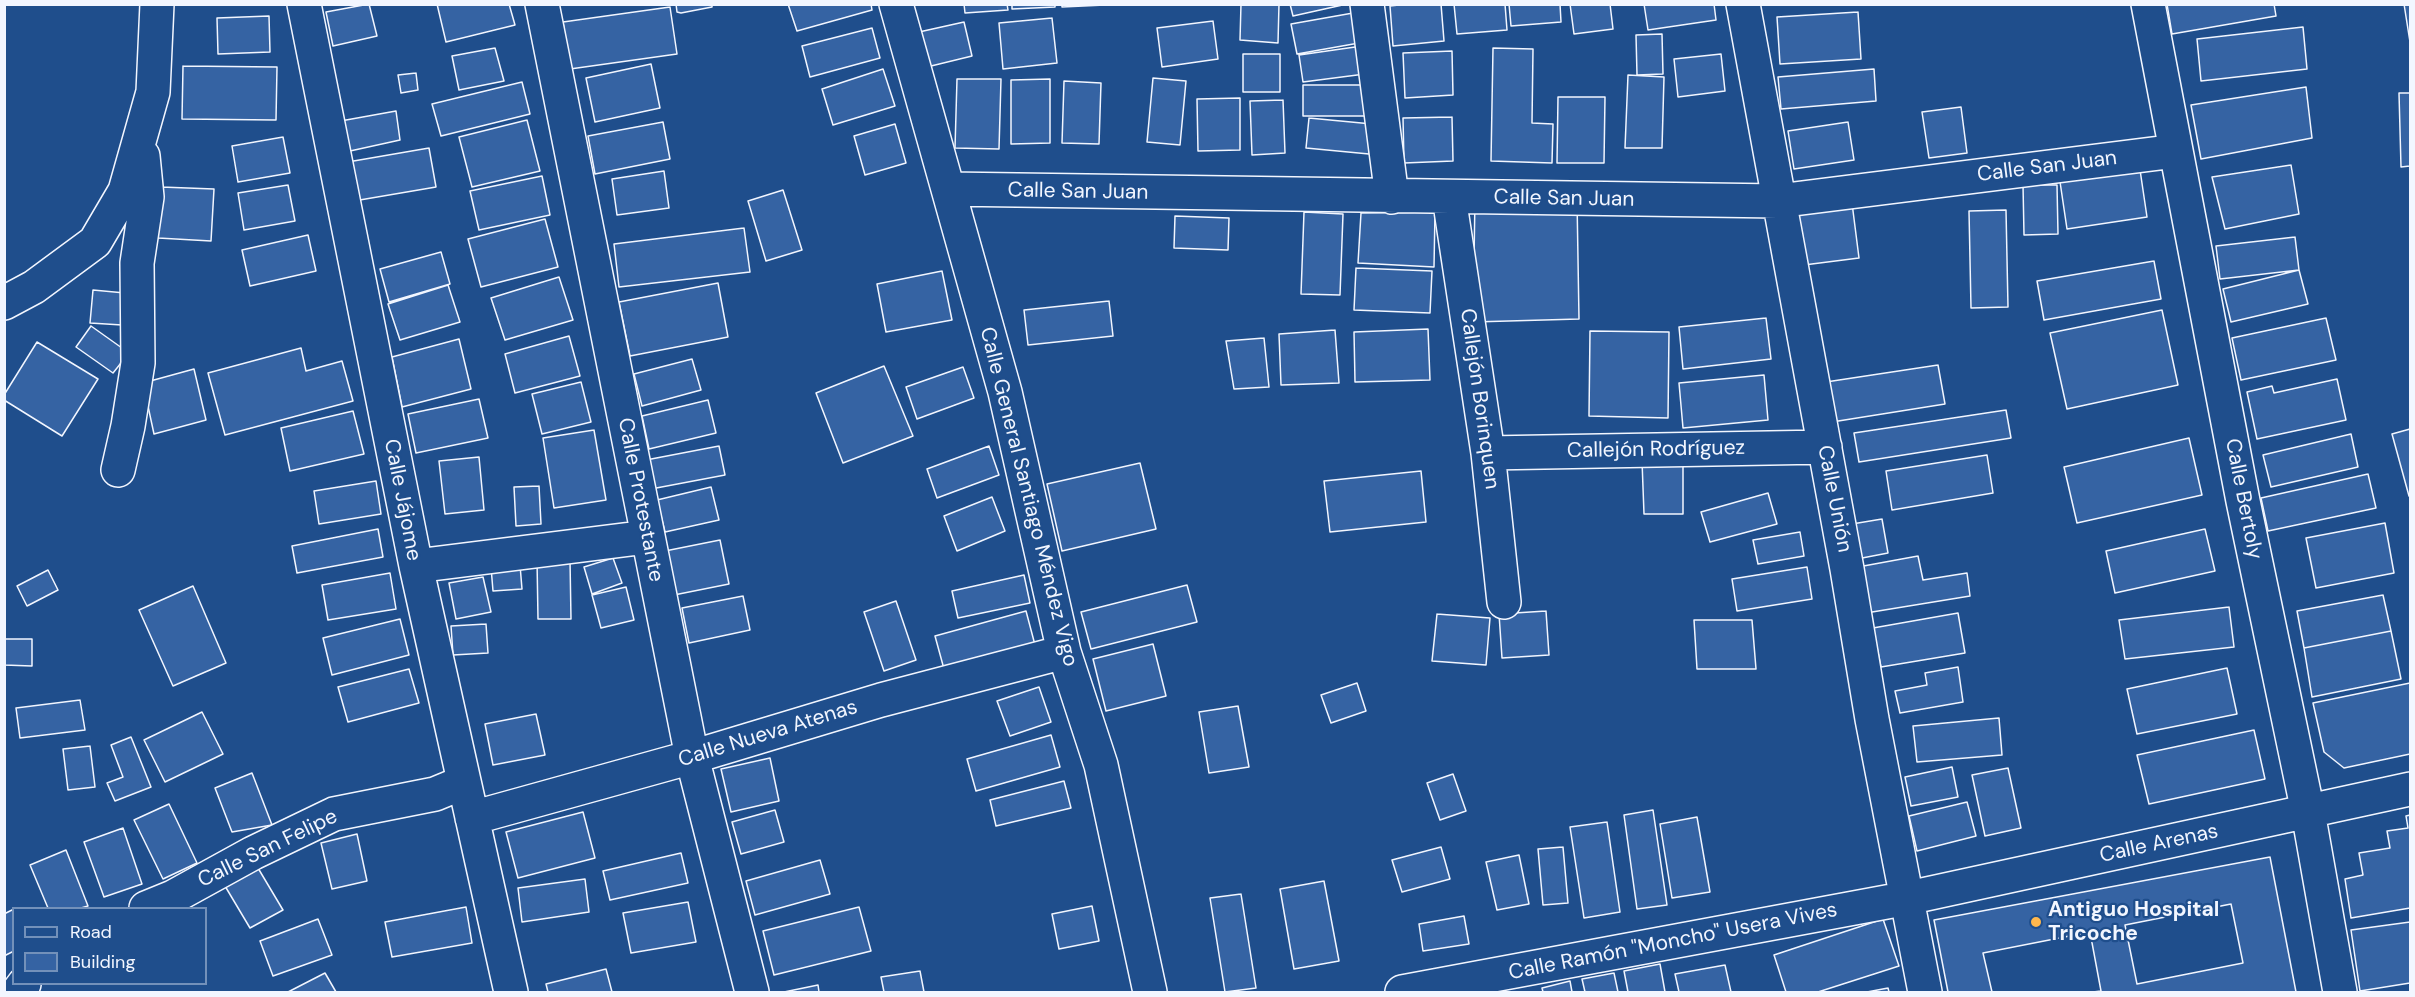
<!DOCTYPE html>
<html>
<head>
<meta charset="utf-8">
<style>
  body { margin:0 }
  #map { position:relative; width:2415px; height:997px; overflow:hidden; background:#1f4e8c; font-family:"DM Sans",sans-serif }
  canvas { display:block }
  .frame { position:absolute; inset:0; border:6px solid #f2f6ff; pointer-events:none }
  .legend { position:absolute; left:12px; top:907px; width:195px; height:78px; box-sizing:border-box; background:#1f4e8c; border:2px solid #7391ba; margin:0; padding:8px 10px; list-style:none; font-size:18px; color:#f2f6ff }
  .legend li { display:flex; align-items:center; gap:12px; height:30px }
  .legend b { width:30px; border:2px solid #7391ba }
</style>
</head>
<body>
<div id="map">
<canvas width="2415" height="997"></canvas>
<div class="frame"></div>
<ul class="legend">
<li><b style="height:8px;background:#1f4e8c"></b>Road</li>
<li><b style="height:16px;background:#3563a3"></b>Building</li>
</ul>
</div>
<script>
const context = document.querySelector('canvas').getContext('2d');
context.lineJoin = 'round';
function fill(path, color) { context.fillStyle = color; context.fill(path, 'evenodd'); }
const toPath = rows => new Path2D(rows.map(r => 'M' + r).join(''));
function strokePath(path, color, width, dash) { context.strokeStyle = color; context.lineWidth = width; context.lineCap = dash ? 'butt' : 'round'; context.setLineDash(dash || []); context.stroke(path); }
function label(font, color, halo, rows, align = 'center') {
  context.font = font + ' "DM Sans",sans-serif'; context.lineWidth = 4.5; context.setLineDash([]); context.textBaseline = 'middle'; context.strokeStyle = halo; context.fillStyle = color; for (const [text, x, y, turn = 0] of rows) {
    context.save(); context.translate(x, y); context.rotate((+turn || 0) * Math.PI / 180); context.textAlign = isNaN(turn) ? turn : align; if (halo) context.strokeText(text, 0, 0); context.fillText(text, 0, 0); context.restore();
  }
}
const building = toPath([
  [369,4,377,36,333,46,326,12,369,4],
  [437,4,509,4,515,25,446,42,437,4],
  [676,4,712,4,712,7,681,13,677,12,676,4],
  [788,4,871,4,872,10,797,31,788,4],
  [964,4,1007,4,1008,10,965,13,964,4],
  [1012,4,1055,4,1055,7,1012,9,1012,4],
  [1062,4,1105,4,1105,5,1062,7,1062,4],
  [1241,4,1279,4,1278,43,1240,40,1241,4],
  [1290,4,1347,4,1293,16,1290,4],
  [1408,4,1441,4,1444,41,1393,46,1390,6,1408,4],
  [1454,4,1505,4,1507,30,1457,34,1454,4],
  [1509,4,1560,4,1561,22,1511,26,1509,4],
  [1570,4,1610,4,1613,29,1574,34,1570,4],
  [1644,4,1714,4,1716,20,1648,30,1644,4],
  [2167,4,2274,4,2276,16,2172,34,2167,4],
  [2404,4,2410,4,2410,42,2404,4],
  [670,7,677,54,570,69,563,22,670,7],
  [1858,12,1861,59,1780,64,1777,17,1858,12],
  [1353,13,1359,43,1297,54,1291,24,1353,13],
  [269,16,270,52,218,54,217,18,269,16],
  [1052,18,1057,63,1003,69,999,23,1052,18],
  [1213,21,1218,59,1162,67,1157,28,1213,21],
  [964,22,972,56,927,67,919,32,964,22],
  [2303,27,2307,69,2201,81,2197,39,2303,27],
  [872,28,880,58,810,77,802,46,872,28],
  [1662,34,1663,74,1637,75,1636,35,1662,34],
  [1362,46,1365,74,1303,82,1299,55,1362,46],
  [495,48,504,81,459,90,452,56,495,48],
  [1493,48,1533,49,1532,123,1553,124,1552,163,1491,161,1493,48],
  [1452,51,1453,95,1405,98,1403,53,1452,51],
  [1243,54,1280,54,1280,92,1243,92,1243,54],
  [1721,54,1725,91,1678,97,1674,59,1721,54],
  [651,64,660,108,595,122,586,78,651,64],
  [183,66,277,67,276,120,182,119,183,66],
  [883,69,895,106,833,125,822,89,883,69],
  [1874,69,1876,101,1781,109,1778,77,1874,69],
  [416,73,418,90,401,93,398,75,416,73],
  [1628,75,1664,77,1662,148,1625,148,1628,75],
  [1153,78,1186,81,1180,145,1147,142,1153,78],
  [957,79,1001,79,999,149,955,148,957,79],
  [1050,79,1050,143,1011,144,1011,80,1050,79],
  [1064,81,1101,83,1099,144,1062,143,1064,81],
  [522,82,530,114,441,136,432,104,522,82],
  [1303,85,1367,85,1367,116,1303,116,1303,85],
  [2306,87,2312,138,2201,159,2191,105,2306,87],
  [2399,93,2410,93,2410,166,2401,167,2399,93],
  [1558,97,1605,97,1604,163,1557,163,1558,97],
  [1240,98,1240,150,1198,151,1197,99,1240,98],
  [1283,100,1285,153,1252,155,1250,101,1283,100],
  [1961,107,1967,153,1929,158,1922,112,1961,107],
  [396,111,400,140,341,153,335,122,396,111],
  [1452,117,1453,161,1404,163,1403,118,1452,117],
  [1309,118,1372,124,1369,154,1306,148,1309,118],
  [527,120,540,171,472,187,459,137,527,120],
  [663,122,670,159,595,174,588,136,663,122],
  [1848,122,1854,160,1794,169,1788,131,1848,122],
  [895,124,906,163,865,175,854,136,895,124],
  [283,137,290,173,238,182,232,146,283,137],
  [429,148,436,187,348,202,342,163,429,148],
  [2139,163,2147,217,2067,229,2059,175,2139,163],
  [2291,165,2299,214,2225,229,2212,177,2291,165],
  [664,171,669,208,617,215,612,179,664,171],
  [542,176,550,215,479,230,470,191,542,176],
  [288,185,295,221,244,230,238,193,288,185],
  [2023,185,2057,185,2058,234,2024,235,2023,185],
  [161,187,214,189,211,241,158,238,161,187],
  [783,190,802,250,766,261,748,201,783,190],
  [1475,197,1577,199,1579,319,1473,322,1475,197],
  [1852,203,1859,258,1804,265,1796,210,1852,203],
  [2006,210,2008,307,1971,308,1969,211,2006,210],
  [1304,212,1343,214,1340,295,1301,294,1304,212],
  [1435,212,1434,267,1358,263,1361,213,1435,212],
  [1175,216,1229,218,1228,250,1174,248,1175,216],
  [545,219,558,267,481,287,468,239,545,219],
  [744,228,750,272,619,287,614,244,744,228],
  [308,235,316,271,250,286,242,250,308,235],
  [2295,237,2299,270,2220,279,2216,246,2295,237],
  [441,252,450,284,389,302,380,269,441,252],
  [2154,261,2161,299,2044,320,2037,281,2154,261],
  [1356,268,1432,271,1430,313,1354,310,1356,268],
  [2299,270,2308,304,2231,322,2223,289,2299,270],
  [942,271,952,320,886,332,877,284,942,271],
  [559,277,573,320,505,340,491,298,559,277],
  [718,283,728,337,630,356,619,302,718,283],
  [448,285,460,322,400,340,388,304,448,285],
  [93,290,125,293,122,325,90,323,93,290],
  [1109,301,1113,336,1028,345,1024,310,1109,301],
  [2162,310,2178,385,2067,409,2050,333,2162,310],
  [1766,318,1771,359,1683,369,1679,327,1766,318],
  [2326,318,2336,360,2241,380,2232,338,2326,318],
  [91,326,129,353,113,373,76,347,91,326],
  [1428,329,1430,380,1355,382,1354,332,1428,329],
  [1335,330,1339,383,1281,385,1279,334,1335,330],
  [1590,331,1669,332,1668,418,1589,416,1590,331],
  [569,336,580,376,515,393,505,354,569,336],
  [1264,338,1269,387,1234,389,1226,341,1264,338],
  [459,339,471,389,402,407,392,357,459,339],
  [37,342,98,379,62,436,4,400,4,395,37,342],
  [301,348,306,371,342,361,353,401,225,435,208,373,301,348],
  [692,359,701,390,642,406,634,374,692,359],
  [1938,365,1945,404,1832,422,1826,382,1938,365],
  [884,366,913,436,843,463,816,393,884,366],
  [963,367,974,398,917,419,906,387,963,367],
  [194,369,206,420,154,434,143,383,194,369],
  [1764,375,1768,420,1683,428,1679,383,1764,375],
  [2337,379,2346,420,2257,439,2247,392,2272,386,2274,393,2337,379],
  [581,382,591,422,542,434,532,394,581,382],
  [479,399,488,438,416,453,408,414,479,399],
  [708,400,716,433,649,449,642,416,708,400],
  [2006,410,2011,438,1859,462,1854,433,2006,410],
  [353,411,364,454,290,471,281,428,353,411],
  [2410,429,2410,496,2409,496,2392,434,2410,429],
  [594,430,606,500,554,508,543,438,594,430],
  [2351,434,2358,467,2271,487,2263,455,2351,434],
  [2189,438,2202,495,2077,523,2064,467,2189,438],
  [719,446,725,475,651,489,646,460,719,446],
  [989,446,999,475,937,498,927,469,989,446],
  [1987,455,1993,493,1892,510,1886,471,1987,455],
  [479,457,484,510,445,514,439,461,479,457],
  [1642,461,1683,464,1683,514,1644,514,1642,461],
  [1140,463,1156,529,1062,551,1047,484,1140,463],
  [1421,471,1426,522,1330,532,1324,481,1421,471],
  [2368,474,2376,508,2268,531,2261,498,2368,474],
  [376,481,381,514,319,524,314,491,376,481],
  [539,486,541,524,516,526,514,487,539,486],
  [711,487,719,520,665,532,657,500,711,487],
  [1768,493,1777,524,1710,542,1701,512,1768,493],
  [992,497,1005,531,957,551,944,516,992,497],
  [1882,519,1888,553,1857,559,1852,524,1882,519],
  [2385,523,2394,573,2316,588,2306,538,2385,523],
  [378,529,383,557,297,573,292,546,378,529],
  [2205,529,2215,571,2115,593,2106,551,2205,529],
  [1800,532,1804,556,1758,564,1753,540,1800,532],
  [720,540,729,584,674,595,665,551,720,540],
  [1918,556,1923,580,1967,573,1970,596,1866,613,1858,567,1918,556],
  [613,558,622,583,592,594,584,567,613,558],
  [537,560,570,560,571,619,538,619,537,560],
  [520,565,522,589,493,591,491,567,520,565],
  [1807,567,1812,599,1737,611,1732,579,1807,567],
  [48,570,58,590,27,606,17,586,48,570],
  [390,573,396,609,328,620,322,585,390,573],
  [1024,575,1030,603,958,618,952,591,1024,575],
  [483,577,491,612,456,619,449,583,483,577],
  [1187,585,1197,622,1091,649,1081,612,1187,585],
  [193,586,226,663,173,686,139,610,193,586],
  [626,587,634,620,601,628,592,595,626,587],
  [2383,595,2391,631,2304,648,2297,611,2383,595],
  [743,596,750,630,689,643,682,608,743,596],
  [896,601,916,660,884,671,864,612,896,601],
  [2229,607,2234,647,2125,659,2119,620,2229,607],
  [1026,611,1035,645,944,669,935,636,1026,611],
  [1546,611,1549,655,1502,658,1499,614,1546,611],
  [1958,613,1965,653,1881,667,1873,628,1958,613],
  [1437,614,1490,618,1486,665,1432,661,1437,614],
  [400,619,409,655,332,675,323,638,400,619],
  [1694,620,1752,620,1756,669,1697,669,1694,620],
  [486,624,488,653,453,655,451,626,486,624],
  [2391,631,2401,679,2312,697,2304,648,2391,631],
  [4,639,32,639,32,666,4,665,4,639],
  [1153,644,1166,696,1106,711,1093,659,1153,644],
  [1958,667,1963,702,1900,713,1895,691,1927,685,1925,673,1958,667],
  [2227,668,2237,714,2137,734,2127,689,2227,668],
  [409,669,419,703,348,722,338,687,409,669],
  [1357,683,1366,711,1331,723,1321,695,1357,683],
  [2410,683,2410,754,2344,768,2324,752,2313,703,2410,683],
  [1039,687,1051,722,1010,736,997,701,1039,687],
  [80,700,85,730,20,738,16,708,80,700],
  [1238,706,1249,767,1209,773,1199,712,1238,706],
  [202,712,223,754,165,782,144,740,202,712],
  [536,714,545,755,493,765,485,724,536,714],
  [1999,718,2002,755,1917,762,1913,726,1999,718],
  [2254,730,2265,779,2149,804,2137,755,2254,730],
  [1051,735,1060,767,976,791,967,759,1051,735],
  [131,737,151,787,115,801,107,783,123,777,111,745,131,737],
  [90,746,95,787,68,790,63,749,90,746],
  [770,758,779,801,731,812,721,769,770,758],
  [1952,767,1958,797,1911,806,1905,777,1952,767],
  [2008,768,2021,828,1985,836,1972,775,2008,768],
  [252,773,272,825,232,832,215,788,252,773],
  [1453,774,1466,811,1440,820,1427,783,1453,774],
  [1064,781,1071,808,996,826,990,800,1064,781],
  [1967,802,1976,836,1917,851,1909,816,1967,802],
  [169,804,197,863,163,879,134,820,169,804],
  [775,810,784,842,741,854,732,822,775,810],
  [1653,810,1667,905,1637,909,1624,815,1653,810],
  [583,812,595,858,518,878,506,832,583,812],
  [2410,815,2410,908,2351,918,2345,879,2363,875,2359,853,2390,848,2387,831,2408,828,2406,816,2410,815],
  [1697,817,1710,892,1672,898,1660,824,1697,817],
  [1607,822,1620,912,1584,918,1570,827,1607,822],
  [123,828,142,884,104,897,84,842,123,828],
  [357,834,367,881,332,889,321,843,357,834],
  [1441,847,1450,879,1402,892,1392,860,1441,847],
  [1563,847,1568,903,1543,905,1538,849,1563,847],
  [66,850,88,906,81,908,48,908,30,865,66,850],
  [681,853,688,883,610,900,603,871,681,853],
  [1519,855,1529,904,1497,910,1486,862,1519,855],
  [2270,857,2296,992,2093,992,2101,991,2090,932,1983,953,1992,992,1948,992,1934,920,2270,857],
  [2231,904,2243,963,2137,984,2125,925,2231,904],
  [820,860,830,894,755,915,746,881,820,860],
  [255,863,283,910,250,928,222,881,255,863],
  [585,879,589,912,522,922,518,888,585,879],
  [1324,881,1339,961,1294,969,1280,889,1324,881],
  [1241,894,1256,988,1225,992,1210,898,1241,894],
  [688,902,696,942,631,953,623,913,688,902],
  [1092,906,1099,941,1059,949,1052,914,1092,906],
  [466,907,472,943,392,957,385,922,466,907],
  [859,907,871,951,774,975,763,931,859,907],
  [14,909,14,951,4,956,4,914,14,909],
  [1464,916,1469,944,1423,951,1419,924,1464,916],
  [318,919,332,955,273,976,260,941,318,919],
  [1883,919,1899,966,1818,992,1786,992,1774,955,1883,919],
  [2410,922,2410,983,2360,991,2351,930,2410,922],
  [1660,964,1665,992,1628,992,1624,971,1660,964],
  [1725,965,1731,992,1679,992,1675,974,1725,965],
  [606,969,612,992,548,992,546,984,606,969],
  [920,971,924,992,884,992,881,977,920,971],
  [325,973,336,992,288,992,325,973],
  [1614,973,1618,992,1585,992,1582,979,1614,973],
  [1570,981,1572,992,1543,992,1542,988,1570,981],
  [818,985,819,992,784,992,818,985],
  [1888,988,1889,992,1867,992,1888,988]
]);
fill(building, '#3563a3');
strokePath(building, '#f2f6ff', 1.5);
const minor = toPath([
  [304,4,416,566,511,992],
  [542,4,692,757,752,992],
  [896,4,1005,392,1064,652,1101,765,1150,992],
  [1367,4,1392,197],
  [1743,4,1847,569,1872,719,1925,992],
  [2148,4,2243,501,2308,812,2340,992],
  [948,189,1778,201,2176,151],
  [1449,197,1488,453,1504,602],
  [4,303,34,287,95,242,125,191,153,92,157,4],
  [1488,453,1825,447],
  [118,470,128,426,138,363,137,263,147,197,143,156],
  [416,566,647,537],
  [472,818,692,757,881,700,1064,652],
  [146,908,173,897,253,853,334,814,435,794,464,782],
  [18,992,24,984],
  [1402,992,1908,898,2410,789]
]);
strokePath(minor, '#f2f6ff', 36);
strokePath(minor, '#1f4e8c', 33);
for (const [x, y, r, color] of [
  [2036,922,6,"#ffb74d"]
]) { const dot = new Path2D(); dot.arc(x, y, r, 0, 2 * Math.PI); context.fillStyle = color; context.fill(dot); strokePath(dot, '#1f4e8c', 2); }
label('21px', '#f2f6ff', '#1f4e8c', [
  ["Calle San Juan",2047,167,-7],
  ["Calle San Juan",1078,192,1],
  ["Calle San Juan",1564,199,1],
  ["Callejón Borinquen",1479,399,82],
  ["Callejón Rodríguez",1656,450,-1],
  ["Calle General Santiago Méndez Vigo",1028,497,76],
  ["Calle Unión",1834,499,79],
  ["Calle Bertoly",2243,499,79],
  ["Calle Jájome",402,500,79],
  ["Calle Protestante",640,500,79],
  ["Calle Nueva Atenas",768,734,-17],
  ["Calle Arenas",2159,844,-12],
  ["Calle San Felipe",268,849,-26],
  ["Calle Ramón \"Moncho\" Usera Vives",1673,942,-11]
]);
label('bold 21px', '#f2f6ff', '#1f4e8c', [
  ["Antiguo Hospital",2048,910],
  ["Tricoche",2048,934]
], 'left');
</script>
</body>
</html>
